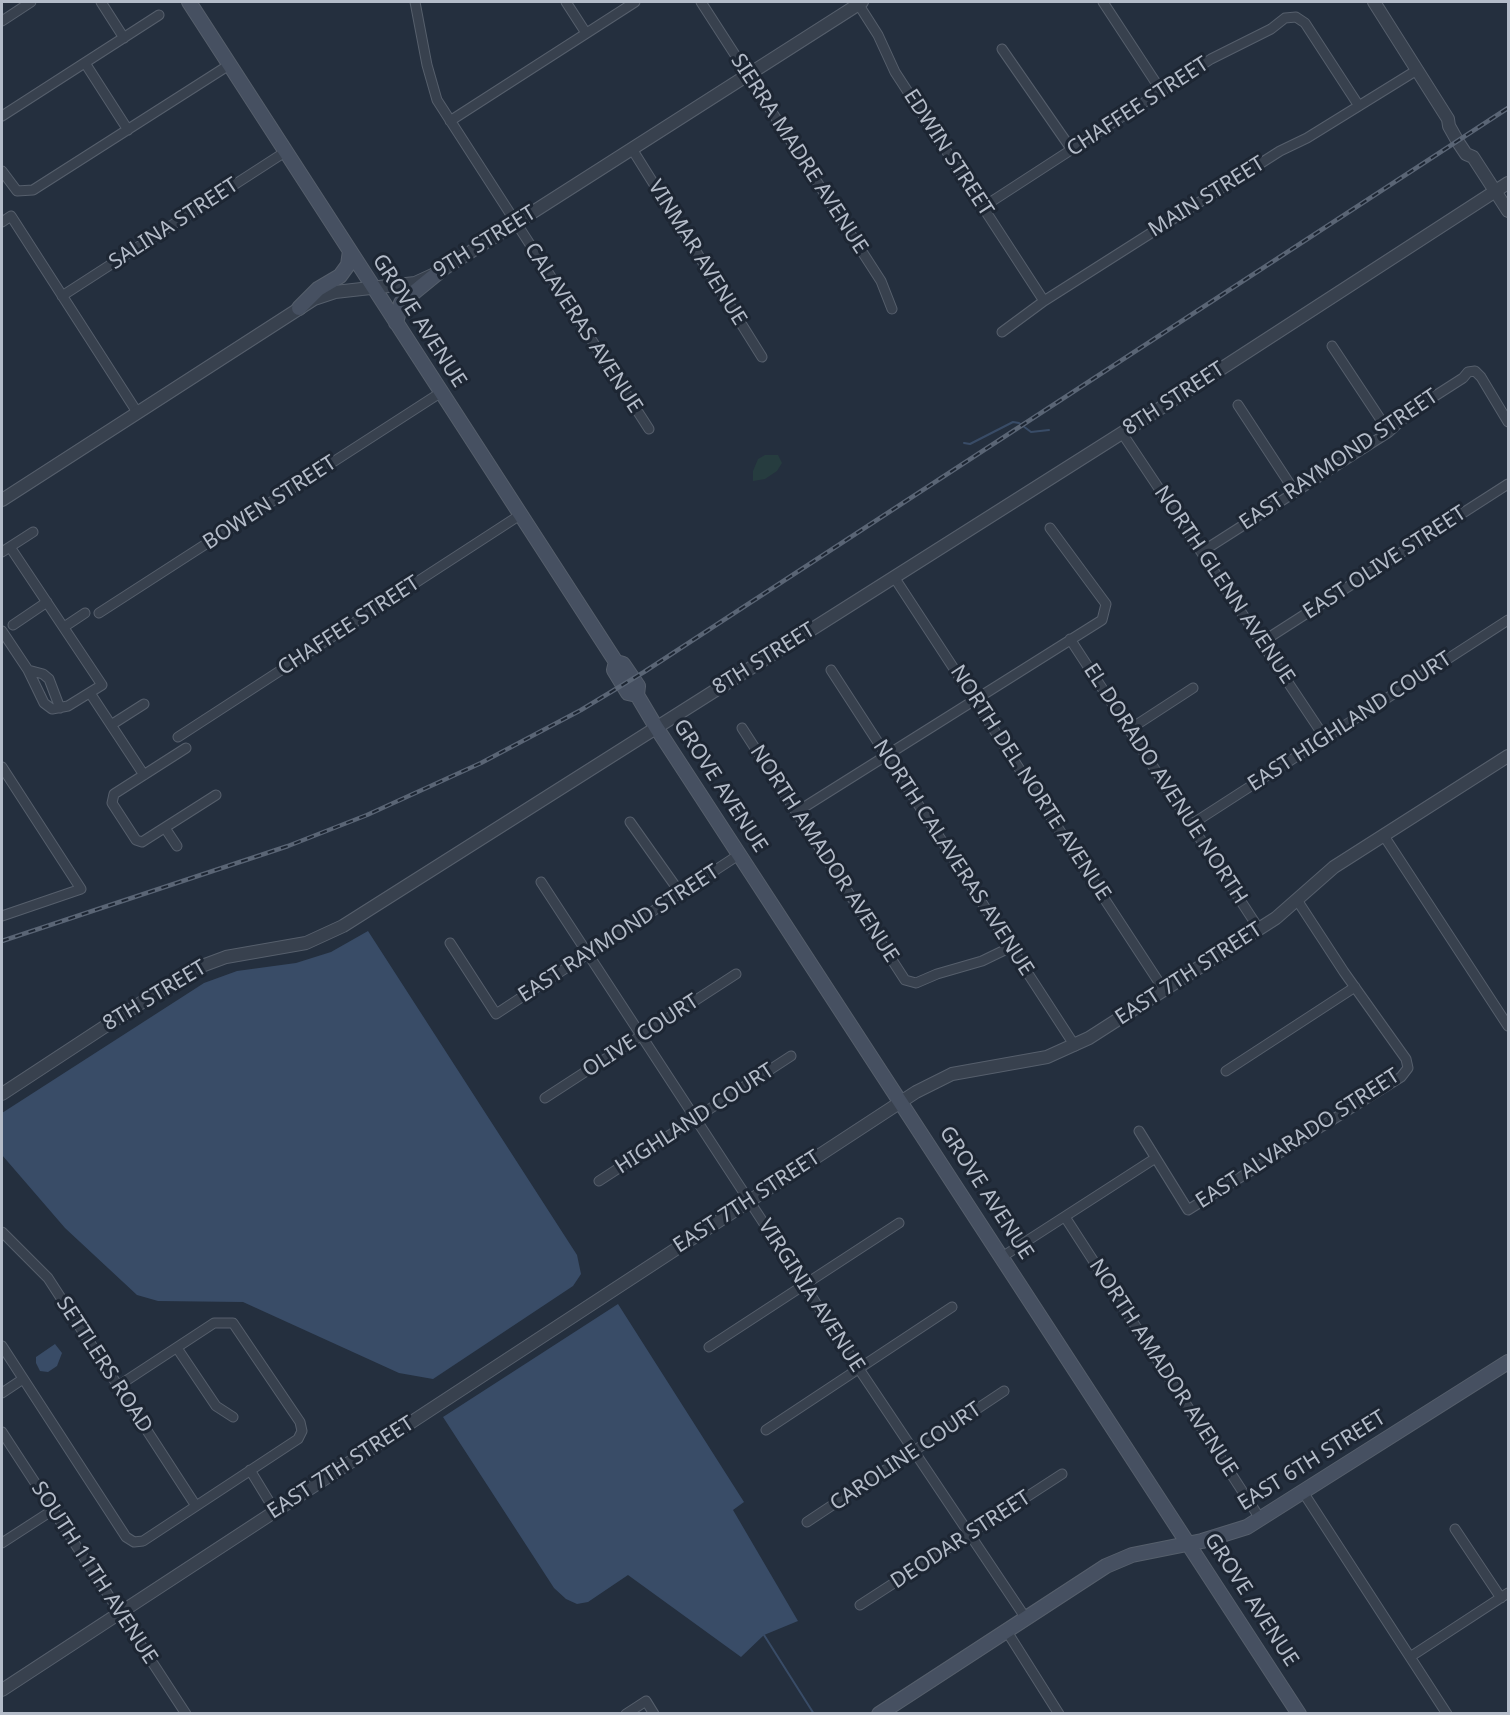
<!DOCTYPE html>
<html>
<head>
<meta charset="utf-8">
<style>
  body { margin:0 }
  #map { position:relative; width:1510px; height:1715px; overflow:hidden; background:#242f3e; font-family:"Noto Sans",sans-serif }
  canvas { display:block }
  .frame { position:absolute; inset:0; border:3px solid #b4bcc9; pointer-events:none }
</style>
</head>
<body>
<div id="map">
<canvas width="1510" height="1715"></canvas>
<div class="frame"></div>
</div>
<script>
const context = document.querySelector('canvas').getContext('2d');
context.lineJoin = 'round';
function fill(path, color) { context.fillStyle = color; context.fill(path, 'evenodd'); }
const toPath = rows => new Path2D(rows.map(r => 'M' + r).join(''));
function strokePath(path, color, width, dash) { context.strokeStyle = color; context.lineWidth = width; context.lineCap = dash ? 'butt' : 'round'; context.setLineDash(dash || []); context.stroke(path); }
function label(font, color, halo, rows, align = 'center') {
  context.font = font + ' "Noto Sans",sans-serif'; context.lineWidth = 6; context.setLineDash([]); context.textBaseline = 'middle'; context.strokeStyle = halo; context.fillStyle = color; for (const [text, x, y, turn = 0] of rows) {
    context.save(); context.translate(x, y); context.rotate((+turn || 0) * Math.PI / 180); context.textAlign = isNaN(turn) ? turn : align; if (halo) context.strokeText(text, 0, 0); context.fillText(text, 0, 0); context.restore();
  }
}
fill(toPath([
  [765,455,778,455,782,463,777,471,765,479,753,481,753,471,758,459]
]), '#263c3f');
fill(toPath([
  [368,931,577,1255,581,1274,573,1286,433,1379,399,1373,243,1302,158,1301,137,1295,65,1228,2,1155,2,1113,204,983,237,971,296,963,331,952],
  [618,1304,744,1502,733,1510,798,1621,764,1635,741,1657,628,1575,588,1602,577,1604,566,1599,554,1588,443,1417],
  [55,1344,62,1353,57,1366,48,1372,40,1371,36,1363,36,1357]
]), '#394c67');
strokePath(toPath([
  [964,443,970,444,1013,422,1019,423,1031,432,1049,430],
  [764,1635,814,1714]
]), '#394c67', 2);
const minor = toPath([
  [101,2,124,38],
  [415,2,427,65,437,100,649,429],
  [566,2,586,33],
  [701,2,881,281,892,309],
  [857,2,878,35,895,72,1044,301],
  [1103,2,1162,92],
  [2,21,31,2],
  [1002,49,1072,150],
  [85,63,128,130],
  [2,116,159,15],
  [450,121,635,2],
  [632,149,762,357],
  [2,171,17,191,33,190,229,65],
  [983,207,1211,59,1271,29,1285,18,1296,17,1305,23,1359,106],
  [2,222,11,216,137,412],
  [62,296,285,152],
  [1002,332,1044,301,1280,151,1307,138,1417,70],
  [1332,346,1389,432],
  [1238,405,1295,492],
  [1122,433,1325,738],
  [1203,551,1389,432,1413,410,1463,378,1468,372,1475,371,1481,377,1508,422],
  [2,552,33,532],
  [894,577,1164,990],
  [99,613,440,393],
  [13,625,47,602],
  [64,627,85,613],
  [2,631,28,670,44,703,52,709,68,706,102,685,10,547],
  [1070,639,1259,929],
  [1262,642,1508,484],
  [28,670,43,674,49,679,60,708],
  [831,670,1075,1046],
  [90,693,144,775],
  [111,725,144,704],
  [742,728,905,980,916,983,937,974,982,961,1011,947],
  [1130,729,1193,688],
  [178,737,520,515],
  [186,748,114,794,112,803,136,840,142,842,216,795],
  [2,767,81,889,2,916],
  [798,811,1102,620,1106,604,1050,528],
  [630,822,681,894],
  [1192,824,1508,620],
  [165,828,177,846],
  [1384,836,1508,1026],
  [541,882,859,1369,1025,1617],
  [450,943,496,1014,740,854],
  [1226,1071,1355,987],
  [545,1098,736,974],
  [1139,1131,1188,1210,1401,1077,1408,1068,1406,1059,1344,972,1297,900],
  [599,1181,791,1056],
  [1065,1217,1261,1520],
  [2,1232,48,1278,196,1506],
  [1002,1257,1154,1159],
  [2,1346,126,1537,134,1542,143,1541,298,1439,302,1431,300,1422,233,1323,214,1323,118,1386],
  [709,1347,899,1223],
  [177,1348,216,1406,233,1417],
  [2,1393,23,1379],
  [766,1430,952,1307],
  [2,1432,186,1714],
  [250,1470,275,1511],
  [1303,1492,1447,1714],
  [807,1522,1004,1391],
  [1455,1529,1501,1598],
  [2,1543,53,1510],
  [860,1605,1062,1474],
  [1006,1630,1059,1714],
  [1410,1657,1508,1593],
  [626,1714,646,1701,654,1714]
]);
const tertiary = toPath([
  [1374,2,1448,119,1449,126,1458,142,1466,154,1473,157,1508,211],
  [2,500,314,299,335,292,415,283,439,272,862,2],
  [2,1094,191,970,226,957,306,943,343,926,1122,433,1508,183],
  [2,1690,916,1092,952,1074,1047,1057,1089,1038,1276,918,1334,867,1508,756]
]);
const secondary = toPath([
  [189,2,616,662,623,664,638,686,637,695,656,727,1299,1714],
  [299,308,318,289,340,276,348,265,350,251],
  [396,323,401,303,439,272],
  [616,662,614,670,628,693,637,695],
  [879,1714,1106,1566,1132,1555,1202,1541,1247,1527,1508,1362]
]);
strokePath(minor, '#565f6c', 11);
strokePath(tertiary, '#565f6c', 14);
strokePath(secondary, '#565f6c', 16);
strokePath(minor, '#38414e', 9);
strokePath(tertiary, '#38414e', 12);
strokePath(secondary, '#465061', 14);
const rail = toPath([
  [2,941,288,846,367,815,481,763,581,710,644,672,1508,108]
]);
strokePath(rail, '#5a6575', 4.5);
strokePath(rail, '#1d2633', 2, [7]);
label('21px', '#b4bcc9', '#1d2633', [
  ["CHAFFEE STREET",1138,107,-33],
  ["EDWIN STREET",948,153,57],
  ["SIERRA MADRE AVENUE",799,154,57],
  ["MAIN STREET",1207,197,-32],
  ["SALINA STREET",174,224,-33],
  ["9TH STREET",485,242,-32],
  ["VINMAR AVENUE",697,253,58],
  ["GROVE AVENUE",419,321,57],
  ["CALAVERAS AVENUE",583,328,57],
  ["8TH STREET",1174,399,-33],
  ["EAST RAYMOND STREET",1339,460,-34],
  ["BOWEN STREET",270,503,-33],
  ["EAST OLIVE STREET",1385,563,-33],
  ["NORTH GLENN AVENUE",1224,585,56],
  ["CHAFFEE STREET",349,626,-33],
  ["8TH STREET",764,659,-32],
  ["EAST HIGHLAND COURT",1350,722,-33],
  ["NORTH DEL NORTE AVENUE",1030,783,57],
  ["EL DORADO AVENUE NORTH",1165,784,57],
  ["GROVE AVENUE",720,786,57],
  ["NORTH AMADOR AVENUE",824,854,57],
  ["NORTH CALAVERAS AVENUE",953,858,57],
  ["EAST RAYMOND STREET",619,934,-33],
  ["EAST 7TH STREET",1189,974,-33],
  ["8TH STREET",155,996,-31],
  ["OLIVE COURT",641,1036,-33],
  ["HIGHLAND COURT",695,1119,-33],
  ["EAST ALVARADO STREET",1298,1139,-33],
  ["GROVE AVENUE",986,1193,57],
  ["EAST 7TH STREET",747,1202,-33],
  ["VIRGINIA AVENUE",811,1296,57],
  ["SETTLERS ROAD",104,1365,57],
  ["NORTH AMADOR AVENUE",1163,1368,57],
  ["CAROLINE COURT",906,1457,-34],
  ["EAST 6TH STREET",1312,1461,-32],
  ["EAST 7TH STREET",341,1468,-33],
  ["DEODAR STREET",961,1540,-33],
  ["SOUTH 11TH AVENUE",94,1573,57],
  ["GROVE AVENUE",1251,1600,57]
]);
</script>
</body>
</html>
